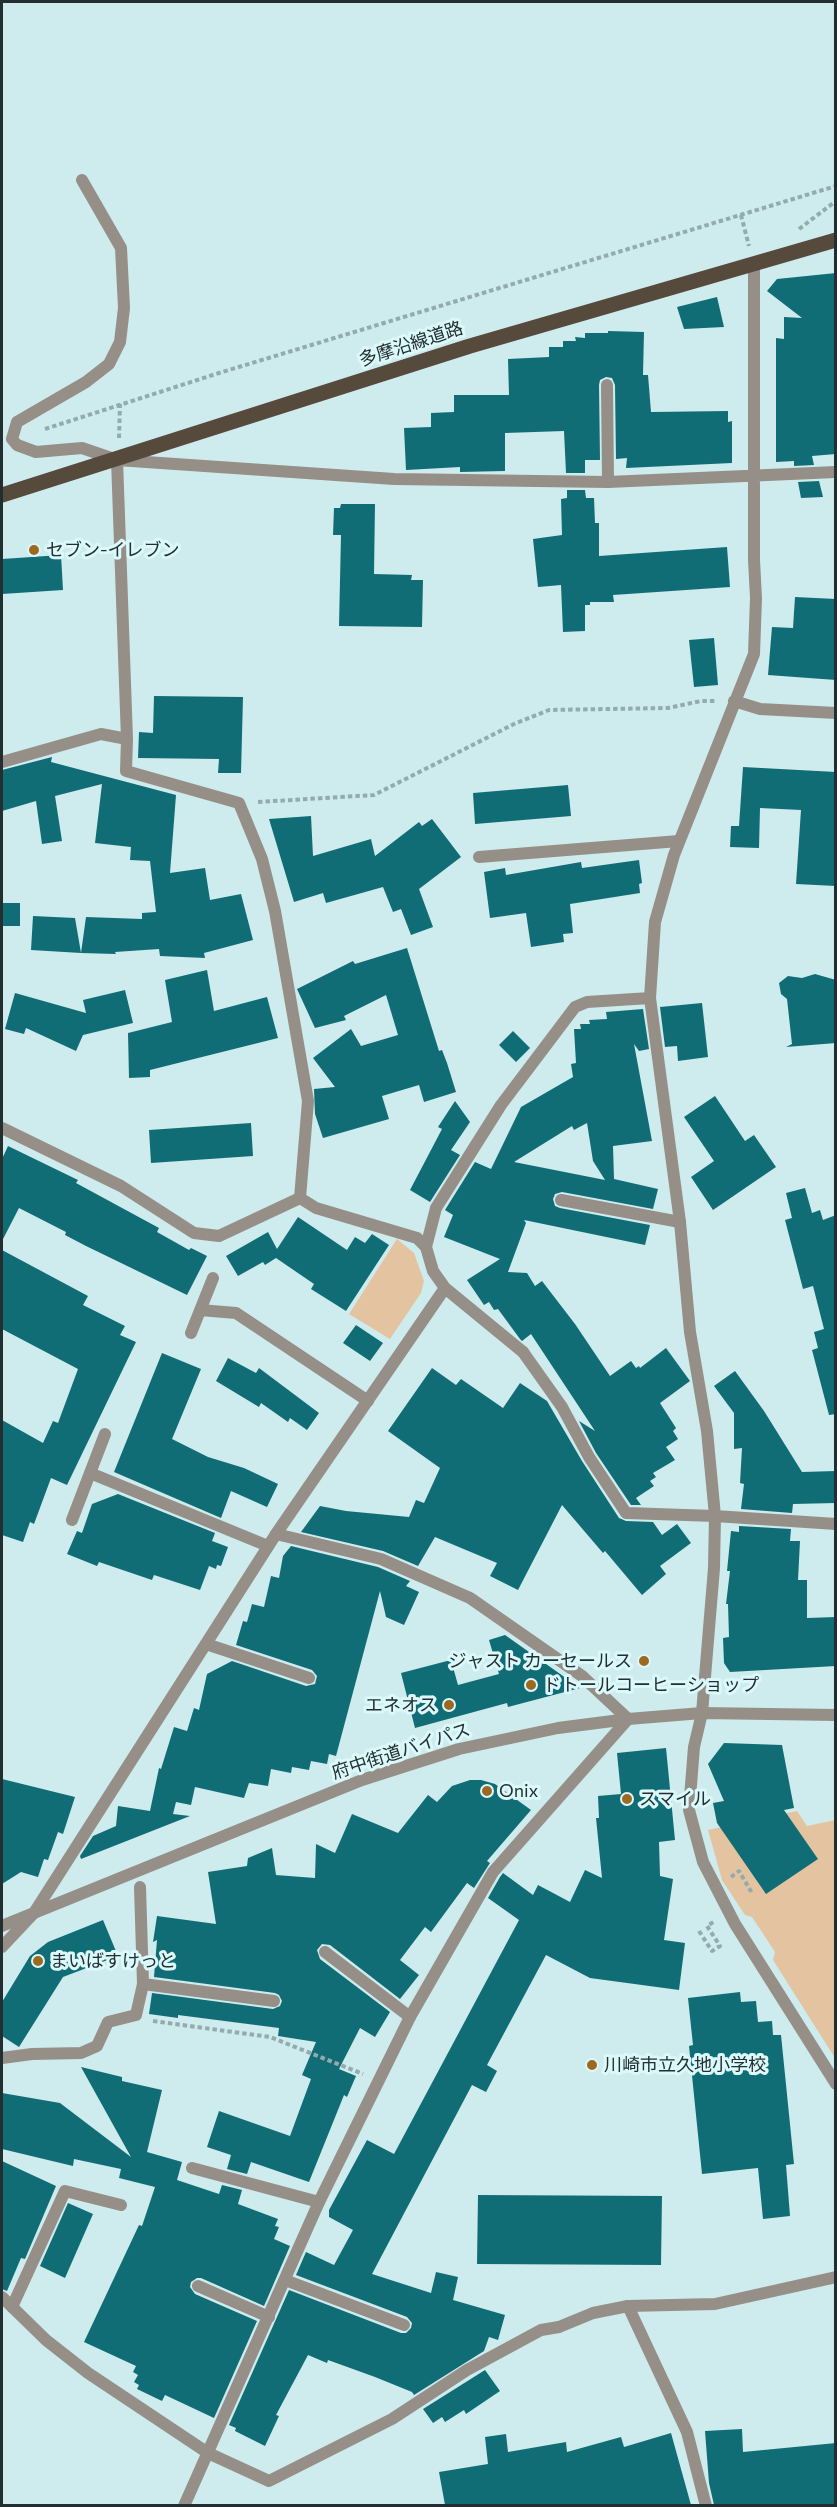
<!DOCTYPE html>
<html>
<head>
<meta charset="utf-8">
<style>
  body { margin:0 }
  #map { position:relative; width:837px; height:2507px; overflow:hidden; background:#ceebee; font-family:Commissioner,sans-serif }
  canvas { display:block }
  .frame { position:absolute; inset:0; border:3px solid #222e2f; pointer-events:none }
</style>
</head>
<body>
<div id="map">
<canvas width="837" height="2507"></canvas>
<div class="frame"></div>
</div>
<script>
const context = document.querySelector('canvas').getContext('2d');
context.lineJoin = 'round';
function fill(path, color) { context.fillStyle = color; context.fill(path, 'evenodd'); }
const toPath = rows => new Path2D(rows.map(r => 'M' + r).join(''));
function strokePath(path, color, width, dash) { context.strokeStyle = color; context.lineWidth = width; context.lineCap = dash ? 'butt' : 'round'; context.setLineDash(dash || []); context.stroke(path); }
function label(font, color, halo, rows, align = 'center') {
  context.font = font + ' Commissioner,"Noto Sans JP",sans-serif'; context.lineWidth = 6; context.setLineDash([]); context.textBaseline = 'middle'; context.strokeStyle = halo; context.fillStyle = color; for (const [text, x, y, turn = 0] of rows) {
    context.save(); context.translate(x, y); context.rotate((+turn || 0) * Math.PI / 180); context.textAlign = isNaN(turn) ? turn : align; if (halo) context.strokeText(text, 0, 0); context.fillText(text, 0, 0); context.restore();
  }
}
fill(toPath([
  [397,1239,414,1253,424,1281,421,1293,390,1339,349,1314],
  [797,1811,807,1826,835,1820,835,2058,773,1960,775,1952,752,1917,745,1915,722,1880,708,1830]
]), '#e4c4a0');
fill(toPath([
  [836,273,836,454,812,456,814,465,794,466,794,461,776,462,776,338,784,339,784,317,802,318,767,291,777,279],
  [717,297,724,327,684,329,677,307],
  [608,331,644,332,643,375,648,375,651,412,728,411,728,422,732,421,732,463,626,468,627,458,616,459,615,385,612,378,606,377,600,380,599,385,600,460,585,460,585,473,566,473,564,431,505,433,505,471,460,472,460,467,406,470,404,428,431,427,431,413,454,412,454,395,509,395,508,359,549,357,549,347,563,347,563,341,576,341,575,337,585,338,585,333,608,333],
  [819,481,823,497,801,498,798,482],
  [567,490,585,490,586,498,594,498,595,523,599,523,599,556,727,547,730,587,613,595,614,602,590,602,590,605,585,605,585,631,563,632,561,585,538,587,533,539,562,535,561,499,567,498],
  [341,504,375,504,374,574,412,575,411,580,423,580,422,627,339,626,341,535,333,535,334,508,340,508],
  [61,555,63,590,2,594,2,559],
  [795,597,836,599,836,680,768,675,772,627,793,628],
  [714,638,718,685,694,687,689,640],
  [154,696,243,697,241,773,218,773,219,759,138,758,139,732,153,733],
  [52,757,51,762,176,795,170,873,205,868,210,900,241,894,253,940,204,953,205,958,160,956,159,949,115,952,116,954,81,953,86,917,142,919,142,913,156,912,150,861,130,860,131,847,95,843,102,784,55,796,62,841,42,844,36,801,2,811,2,770],
  [743,767,836,772,836,886,796,884,801,810,760,808,759,848,730,847,731,826,739,826],
  [568,785,571,816,475,824,473,793],
  [311,816,313,856,371,839,375,856,419,822,422,826,432,819,461,857,419,889,433,927,411,935,401,909,393,912,383,887,326,903,323,893,294,902,269,819],
  [639,860,642,883,639,884,640,893,570,904,573,933,563,934,564,942,531,947,526,913,490,918,484,872,505,868,506,875,581,862,582,868],
  [2,903,20,903,20,926,2,926],
  [33,916,75,918,81,953,31,950],
  [407,948,439,1051,442,1050,447,1063,456,1092,424,1102,419,1085,382,1096,389,1119,323,1138,315,1114,314,1089,335,1087,313,1058,351,1029,361,1046,398,1035,386,995,344,1016,346,1020,315,1028,297,989,353,961,355,964],
  [207,970,214,1011,267,997,278,1038,150,1070,150,1077,129,1078,128,1033,172,1022,165,980],
  [815,974,836,980,836,1043,786,1047,792,1044,787,999,781,994,779,983,788,976,802,978],
  [125,990,133,1023,83,1035,76,1051,26,1028,24,1034,5,1029,15,993,86,1013,83,1000],
  [702,1003,708,1057,678,1061,677,1046,665,1047,660,1007],
  [643,1009,649,1049,639,1051,634,1044,652,1141,613,1146,614,1179,658,1189,653,1209,562,1192,555,1194,553,1199,555,1206,560,1208,650,1225,645,1245,524,1220,526,1223,508,1272,527,1273,535,1286,542,1281,575,1324,610,1376,631,1361,636,1368,639,1366,640,1368,666,1348,690,1381,660,1403,676,1428,673,1431,678,1439,666,1447,675,1460,653,1473,656,1477,650,1481,654,1486,636,1498,641,1505,631,1505,596,1453,579,1421,595,1431,531,1334,522,1341,520,1339,498,1309,494,1310,489,1302,484,1305,467,1280,500,1259,444,1237,453,1215,445,1210,475,1162,491,1169,521,1107,573,1077,571,1064,576,1063,574,1029,581,1029,580,1024,590,1024,589,1020,607,1019,606,1012],
  [587,1123,593,1161,605,1180,514,1162,572,1126,574,1130],
  [513,1031,530,1048,516,1062,499,1045],
  [715,1096,745,1141,754,1135,776,1167,713,1210,691,1177,714,1161,684,1117],
  [455,1101,470,1122,451,1150,460,1155,430,1202,410,1190,442,1129,438,1127],
  [251,1123,253,1156,151,1163,149,1130],
  [8,1146,78,1180,76,1183,159,1228,157,1232,189,1250,191,1248,207,1256,187,1295,86,1246,65,1235,66,1232,19,1208,2,1241,2,1159],
  [805,1188,812,1213,820,1210,823,1220,836,1215,836,1414,829,1415,812,1350,818,1348,814,1332,824,1329,813,1286,803,1289,785,1220,792,1218,786,1193],
  [298,1217,347,1250,355,1237,365,1243,372,1234,389,1245,346,1311,311,1289,314,1284,276,1258,265,1265,263,1262,238,1276,226,1256,268,1232,277,1249],
  [2,1250,88,1296,83,1305,125,1326,120,1335,136,1342,67,1485,51,1478,34,1524,30,1522,23,1542,2,1535,2,1420,43,1443,53,1421,58,1423,78,1369,2,1329],
  [356,1325,383,1343,370,1361,343,1343],
  [162,1353,201,1369,172,1439,208,1457,244,1468,278,1484,267,1507,231,1491,221,1518,114,1472],
  [228,1358,256,1373,259,1368,319,1413,307,1430,290,1418,288,1422,261,1403,259,1407,216,1381],
  [432,1368,456,1385,461,1379,503,1408,520,1383,547,1401,582,1461,619,1518,626,1521,653,1522,662,1535,677,1524,691,1543,660,1566,666,1574,642,1595,605,1551,603,1553,562,1505,518,1590,490,1576,497,1563,435,1537,418,1566,383,1551,301,1532,320,1506,346,1511,409,1517,416,1500,424,1503,440,1468,388,1431],
  [735,1371,764,1411,802,1472,836,1471,836,1503,793,1504,792,1513,741,1509,744,1484,740,1483,742,1448,734,1449,734,1413,714,1386],
  [118,1494,215,1533,212,1541,228,1547,221,1566,217,1565,216,1569,209,1566,200,1590,154,1575,152,1580,99,1562,97,1566,67,1554,77,1531,82,1533,92,1504],
  [739,1526,791,1529,790,1541,800,1541,798,1580,807,1580,807,1618,836,1617,836,1666,730,1672,724,1663,723,1638,729,1637,728,1604,726,1604,730,1571,727,1571,731,1531,739,1532],
  [291,1546,378,1567,410,1581,406,1586,419,1592,404,1625,386,1617,380,1591,336,1756,329,1754,327,1764,311,1761,309,1770,292,1767,291,1773,271,1769,268,1786,249,1783,244,1798,195,1787,191,1805,176,1802,173,1814,190,1816,81,1859,80,1856,93,1836,116,1826,118,1806,150,1811,159,1768,161,1769,174,1727,187,1731,194,1708,199,1710,207,1674,232,1661,306,1686,315,1684,317,1676,312,1670,236,1645,243,1621,247,1622,252,1604,264,1607,271,1576,279,1578,283,1556],
  [505,1635,580,1688,508,1707,507,1703,415,1728,401,1673,451,1660,458,1685,499,1674,489,1640],
  [724,1743,782,1745,794,1808,784,1810,818,1859,766,1894,717,1823,713,1803,724,1801,708,1764],
  [666,1748,675,1840,659,1842,660,1876,673,1879,664,1940,685,1943,679,1990,590,1978,546,1955,487,2065,497,2071,486,2092,472,2085,372,2274,431,2293,436,2272,458,2277,453,2300,505,2315,498,2340,489,2337,484,2351,414,2395,412,2392,375,2377,328,2360,327,2363,308,2355,276,2415,279,2416,265,2446,235,2431,236,2428,229,2425,289,2290,401,2333,406,2333,411,2328,412,2323,407,2317,296,2275,306,2252,334,2265,353,2230,329,2217,329,2210,367,2140,394,2154,519,1920,488,1898,500,1877,503,1873,533,1895,538,1885,570,1902,585,1870,602,1878,596,1818,599,1818,598,1796,621,1794,617,1753],
  [2,1779,75,1797,63,1834,58,1832,48,1860,44,1859,38,1877,21,1872,2,1884],
  [470,1780,481,1780,495,1784,531,1810,487,1861,490,1863,474,1888,467,1883,431,1932,425,1927,400,1960,419,1975,400,1999,330,1945,322,1944,317,1950,320,1959,390,2012,375,2037,360,2028,339,2069,356,2076,347,2097,344,2095,309,2182,251,2162,247,2174,227,2169,231,2155,207,2147,219,2111,290,2136,311,2079,302,2075,316,2042,278,2036,279,2028,178,2015,178,2018,149,2014,152,1993,273,2009,280,2006,282,2001,279,1995,275,1993,154,1977,157,1940,153,1942,157,1916,216,1924,208,1872,247,1866,248,1858,272,1848,276,1875,315,1878,316,1844,335,1853,352,1814,398,1833,428,1795,437,1802,452,1786],
  [103,1920,118,1956,63,1977,19,2047,2,2036,2,2002,30,1956,48,1942],
  [740,1992,741,2002,756,2001,758,2022,772,2021,773,2035,781,2035,794,2164,786,2165,790,2216,763,2219,758,2168,702,2174,689,2046,693,2045,688,1998],
  [81,2067,122,2077,122,2081,162,2090,147,2152,182,2162,177,2180,219,2194,222,2185,242,2190,238,2204,278,2219,275,2226,279,2227,274,2239,290,2246,264,2306,201,2278,197,2278,191,2282,190,2287,195,2294,257,2321,214,2418,165,2395,162,2401,137,2389,139,2385,134,2382,138,2375,133,2372,136,2366,84,2342,139,2225,142,2226,155,2187,119,2178,121,2169,74,2159,73,2166,2,2149,2,2093,60,2103,131,2157],
  [2,2161,56,2186,25,2259,21,2258,7,2291,2,2289],
  [478,2195,662,2196,661,2265,477,2264],
  [68,2203,93,2214,65,2278,40,2266],
  [485,2370,500,2391,466,2414,464,2410,445,2422,442,2417,433,2423,423,2409],
  [742,2429,743,2452,836,2443,836,2505,714,2505,709,2483,705,2431],
  [671,2433,691,2505,445,2505,439,2472,488,2464,485,2437,506,2434,508,2452,566,2442,567,2452,621,2437,624,2447]
]), '#116d75');
strokePath(toPath([
  [741,215,749,246],
  [799,229,836,201],
  [45,429,219,373,836,186],
  [119,438,120,404],
  [258,802,374,795,514,724,549,710,668,708,701,701,716,701],
  [731,1877,739,1871,752,1893],
  [699,1931,712,1951,720,1946,707,1926,715,1921],
  [153,2021,270,2037,363,2074]
]), '#94abae', 4, [4.5, 3]);
strokePath(toPath([
  [607,385,608,482],
  [117,460,127,739,126,771,239,803,262,859,275,911,308,1101,300,1198,316,1208,417,1238,426,1247],
  [2,762,101,734,127,739],
  [479,857,679,841],
  [2,1128,121,1186,194,1233,219,1236,300,1198],
  [561,1200,680,1222],
  [200,1310,236,1313,368,1401],
  [191,1333,213,1278],
  [523,1352,562,1407,589,1457,626,1513,715,1516],
  [90,1473,268,1546],
  [72,1520,105,1434],
  [276,1534,381,1559,470,1598,582,1676,628,1719],
  [206,1644,309,1678],
  [325,1952,410,2017],
  [143,1984,274,2001],
  [2,2058,32,2054,81,2053,97,2046,108,2022,136,2015,143,1984,140,1887],
  [192,2168,319,2202],
  [285,2280,404,2325],
  [198,2286,269,2317],
  [628,2306,687,2432,706,2506],
  [12,2307,65,2191,121,2205],
  [208,2453,269,2481,392,2419,467,2370,541,2330,559,2327]
]), '#968f87', 12);
strokePath(toPath([
  [82,180,121,248,124,308,120,342,109,364,86,382,17,422,12,439,17,445,36,452,82,448,117,460,394,479,608,482,836,472],
  [754,264,754,560,756,598,754,654,674,855,655,922,650,998,680,1222,690,1332,707,1431,715,1516,714,1568,702,1713,694,1747,689,1810,703,1862,735,1924,836,2084],
  [734,701,760,709,836,713],
  [523,1352,445,1288,433,1271,426,1247,436,1208,501,1105,575,1007,587,1002,650,998],
  [715,1516,836,1524],
  [2,1947,34,1913,276,1534,445,1288],
  [2,2297,46,2340,88,2373,208,2453],
  [559,2327,593,2313,628,2306,715,2304,836,2277],
  [184,2506,319,2202,410,2017,493,1872,628,1719]
]), '#968f87', 12);
strokePath(toPath([
  [2,1926,362,1780,459,1749,558,1728,628,1719,702,1713,836,1715]
]), '#968f87', 12);
strokePath(toPath([
  [2,495,470,346,836,240]
]), '#564a3d', 15);
for (const [x, y, r, color] of [
  [34,550,6,"#9d6820"],
  [644,1661,6,"#9d6820"],
  [531,1685,6,"#9d6820"],
  [449,1705,6,"#9d6820"],
  [487,1791,6,"#9d6820"],
  [627,1799,6,"#9d6820"],
  [38,1961,6,"#9d6820"],
  [592,2065,6,"#9d6820"]
]) { const dot = new Path2D(); dot.arc(x, y, r, 0, 2 * Math.PI); context.fillStyle = color; context.fill(dot); strokePath(dot, '#dbf8fb', 2); }
label('18px', '#222e2f', '#dbf8fb', [
  ["多摩沿線道路",411,344,-18],
  ["府中街道バイパス",401,1751,-18]
]);
label('18px', '#222e2f', '#dbf8fb', [
  ["セブン-イレブン",46,550],
  ["ジャスト カーセールス",632,1661,"right"],
  ["ドトールコーヒーショップ",543,1685],
  ["エネオス",437,1705,"right"],
  ["Onix",499,1791],
  ["スマイル",639,1799],
  ["まいばすけっと",50,1961],
  ["川崎市立久地小学校",604,2065]
], 'left');
</script>
</body>
</html>
